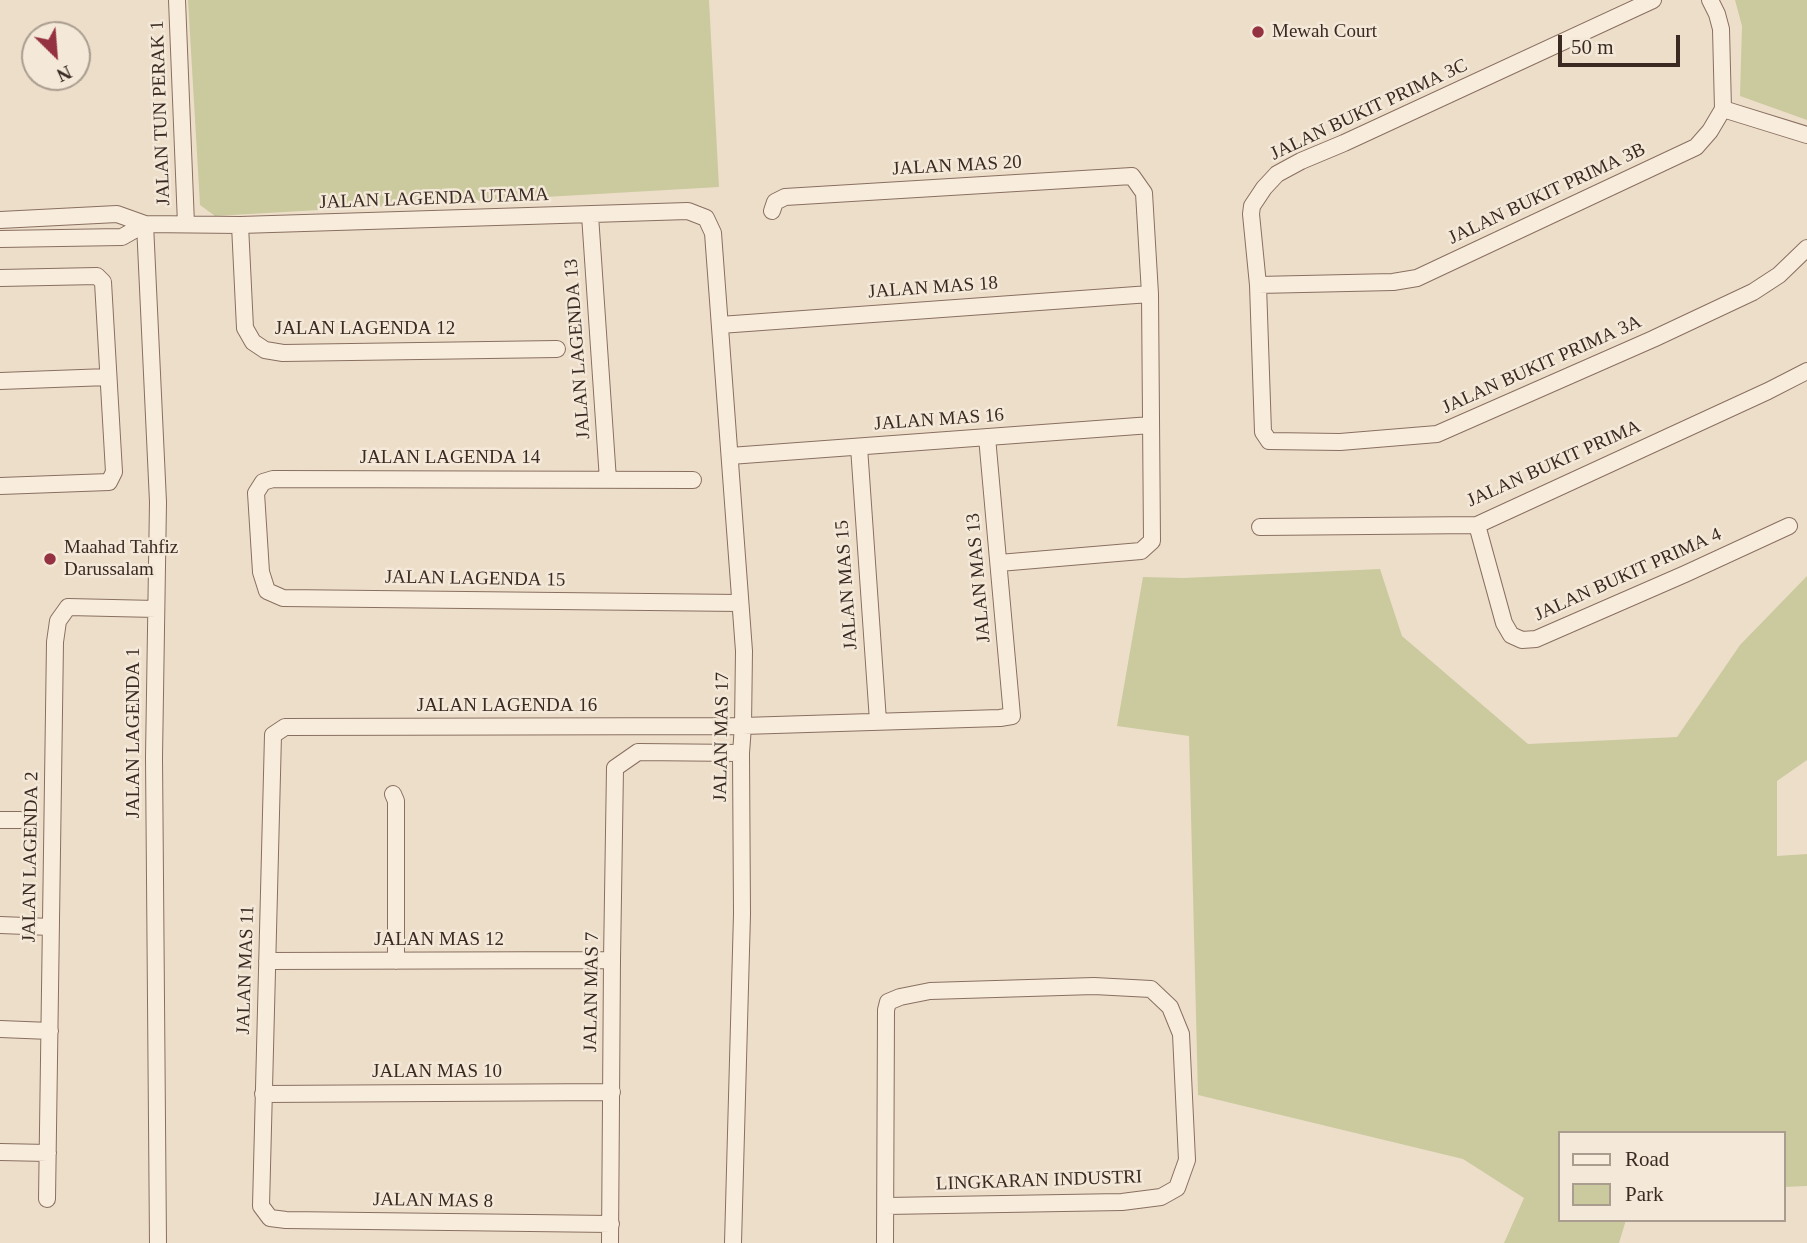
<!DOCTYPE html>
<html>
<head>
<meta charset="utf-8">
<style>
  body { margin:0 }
  #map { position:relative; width:1807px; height:1243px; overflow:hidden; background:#eddeca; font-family:"Times New Roman",serif }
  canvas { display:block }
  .legend { position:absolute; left:1558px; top:1131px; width:228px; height:91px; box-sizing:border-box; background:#f4e9d9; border:2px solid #aa9d90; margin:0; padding:9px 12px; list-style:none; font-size:21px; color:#3a2a22 }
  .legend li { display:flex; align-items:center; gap:14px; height:35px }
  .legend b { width:35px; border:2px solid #aa9d90 }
  .north { position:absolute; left:21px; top:21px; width:70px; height:70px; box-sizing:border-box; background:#f4e9d9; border:2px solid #aa9d90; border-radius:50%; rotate:155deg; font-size:19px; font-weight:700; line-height:28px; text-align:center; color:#3a2a22 }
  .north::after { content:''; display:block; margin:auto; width:24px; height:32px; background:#953241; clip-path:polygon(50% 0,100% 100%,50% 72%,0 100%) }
  .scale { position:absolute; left:1558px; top:35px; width:122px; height:32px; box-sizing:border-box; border:4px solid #3a2a22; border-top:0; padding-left:9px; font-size:21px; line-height:24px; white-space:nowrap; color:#3a2a22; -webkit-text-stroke:5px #f4e9d9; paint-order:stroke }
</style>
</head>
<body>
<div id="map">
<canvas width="1807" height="1243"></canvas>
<ul class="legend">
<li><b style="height:9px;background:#f8ecdd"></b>Road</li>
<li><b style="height:19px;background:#cbca9e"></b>Park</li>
</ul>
<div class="north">N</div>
<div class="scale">50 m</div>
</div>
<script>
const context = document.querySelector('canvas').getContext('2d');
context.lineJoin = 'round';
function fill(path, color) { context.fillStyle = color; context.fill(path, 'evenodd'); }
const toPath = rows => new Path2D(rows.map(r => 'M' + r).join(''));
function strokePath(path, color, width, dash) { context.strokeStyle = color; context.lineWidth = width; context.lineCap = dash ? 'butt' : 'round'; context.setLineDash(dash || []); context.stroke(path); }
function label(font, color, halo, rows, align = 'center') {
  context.font = font + ' "Times New Roman",serif'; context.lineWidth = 5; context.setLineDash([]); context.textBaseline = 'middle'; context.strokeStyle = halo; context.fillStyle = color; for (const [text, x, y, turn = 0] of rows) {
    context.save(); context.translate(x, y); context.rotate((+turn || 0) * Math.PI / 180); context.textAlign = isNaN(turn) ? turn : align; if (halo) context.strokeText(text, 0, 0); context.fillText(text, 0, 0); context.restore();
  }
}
fill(toPath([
  [188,0,709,0,719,187,215,216,200,205],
  [1735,0,1807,0,1807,120,1740,96,1742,26],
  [1380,569,1402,636,1528,744,1677,737,1740,645,1807,576,1807,760,1777,781,1777,856,1807,854,1807,1186,1784,1187,1784,1133,1560,1133,1560,1220,1626,1220,1619,1243,1504,1243,1524,1198,1463,1159,1198,1095,1189,736,1117,726,1143,577,1183,578]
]), '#cbca9e');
const minor = toPath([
  [177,0,186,224],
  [1653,0,1344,143,1301,161,1277,174,1264,188,1252,206,1251,214,1258,285,1263,432,1269,441,1340,442,1437,434,1653,339,1753,292,1779,275,1807,248],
  [1723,109,1807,135],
  [772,211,775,202,785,197,1132,176,1144,193,1150,294,1152,541,1141,551,999,563],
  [590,215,608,480],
  [0,220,117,214,145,224,240,225,688,211,706,218,713,233,744,651,743,726,741,753,742,914,733,1243],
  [145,224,158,502,154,757,158,1243],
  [240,225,245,328,253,342,265,350,283,353,557,349],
  [0,239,122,237,145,224],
  [0,278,97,276,103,282,114,472,109,482,0,486],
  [1258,285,1393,282,1417,278,1696,147,1710,131,1723,109,1721,29,1717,14,1710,0],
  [720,325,1150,294],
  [0,381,108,377],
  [859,447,878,721],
  [730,456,1151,425],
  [693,480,273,479,263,482,256,493,261,572,267,591,283,598,740,603],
  [1477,525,1504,623,1511,635,1522,640,1536,639,1685,574,1789,526],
  [1260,527,1477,525,1768,391,1807,371],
  [393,794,396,801,396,961],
  [0,820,20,820],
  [0,925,51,927],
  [267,961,612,960],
  [0,1029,50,1031],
  [263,1094,612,1092],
  [0,1152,48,1153],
  [47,1199,55,642,58,621,68,607,156,609],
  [611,1224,286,1220,270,1218,261,1206,273,735,285,727,743,726,1000,718,1012,716,987,437],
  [610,1243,612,960,615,768,638,752,741,753],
  [885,1243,886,1010,888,1002,900,997,930,991,1094,986,1151,989,1170,1007,1181,1034,1187,1160,1177,1188,1161,1197,1122,1202,886,1206]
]);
strokePath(minor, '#896f5f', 18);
strokePath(minor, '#f8ecdd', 16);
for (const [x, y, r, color] of [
  [1258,32,7,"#953241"],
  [50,559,7,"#953241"]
]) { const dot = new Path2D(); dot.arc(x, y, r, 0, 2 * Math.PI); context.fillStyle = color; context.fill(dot); strokePath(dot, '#f4e9d9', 2.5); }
label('19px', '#3a2a22', '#f4e9d9', [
  ["Mewah Court",1272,32],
  ["Maahad Tahfiz",64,548],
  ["Darussalam",64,570]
], 'left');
label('19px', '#3a2a22', '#f4e9d9', [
  ["JALAN BUKIT PRIMA 3C",1369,110,-25],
  ["JALAN TUN PERAK 1",161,113,-92],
  ["JALAN MAS 20",957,166,-3],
  ["JALAN BUKIT PRIMA 3B",1547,194,-25],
  ["JALAN LAGENDA UTAMA",434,199,-2],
  ["JALAN MAS 18",933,288,-4],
  ["JALAN LAGENDA 12",365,329],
  ["JALAN LAGENDA 13",578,349,-94],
  ["JALAN BUKIT PRIMA 3A",1542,365,-24],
  ["JALAN MAS 16",939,420,-4],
  ["JALAN LAGENDA 14",450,458],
  ["JALAN BUKIT PRIMA",1554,464,-24],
  ["JALAN BUKIT PRIMA 4",1628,575,-24],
  ["JALAN MAS 13",979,578,-95],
  ["JALAN LAGENDA 15",475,579,1],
  ["JALAN MAS 15",847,585,-94],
  ["JALAN LAGENDA 16",507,706],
  ["JALAN LAGENDA 1",134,733,-90],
  ["JALAN MAS 17",722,737,-89],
  ["JALAN LAGENDA 2",31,857,-89],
  ["JALAN MAS 12",439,940],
  ["JALAN MAS 11",246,970,-88],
  ["JALAN MAS 7",592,992,-89],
  ["JALAN MAS 10",437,1072],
  ["LINGKARAN INDUSTRI",1039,1181,-2],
  ["JALAN MAS 8",433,1201,1]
]);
</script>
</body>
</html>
